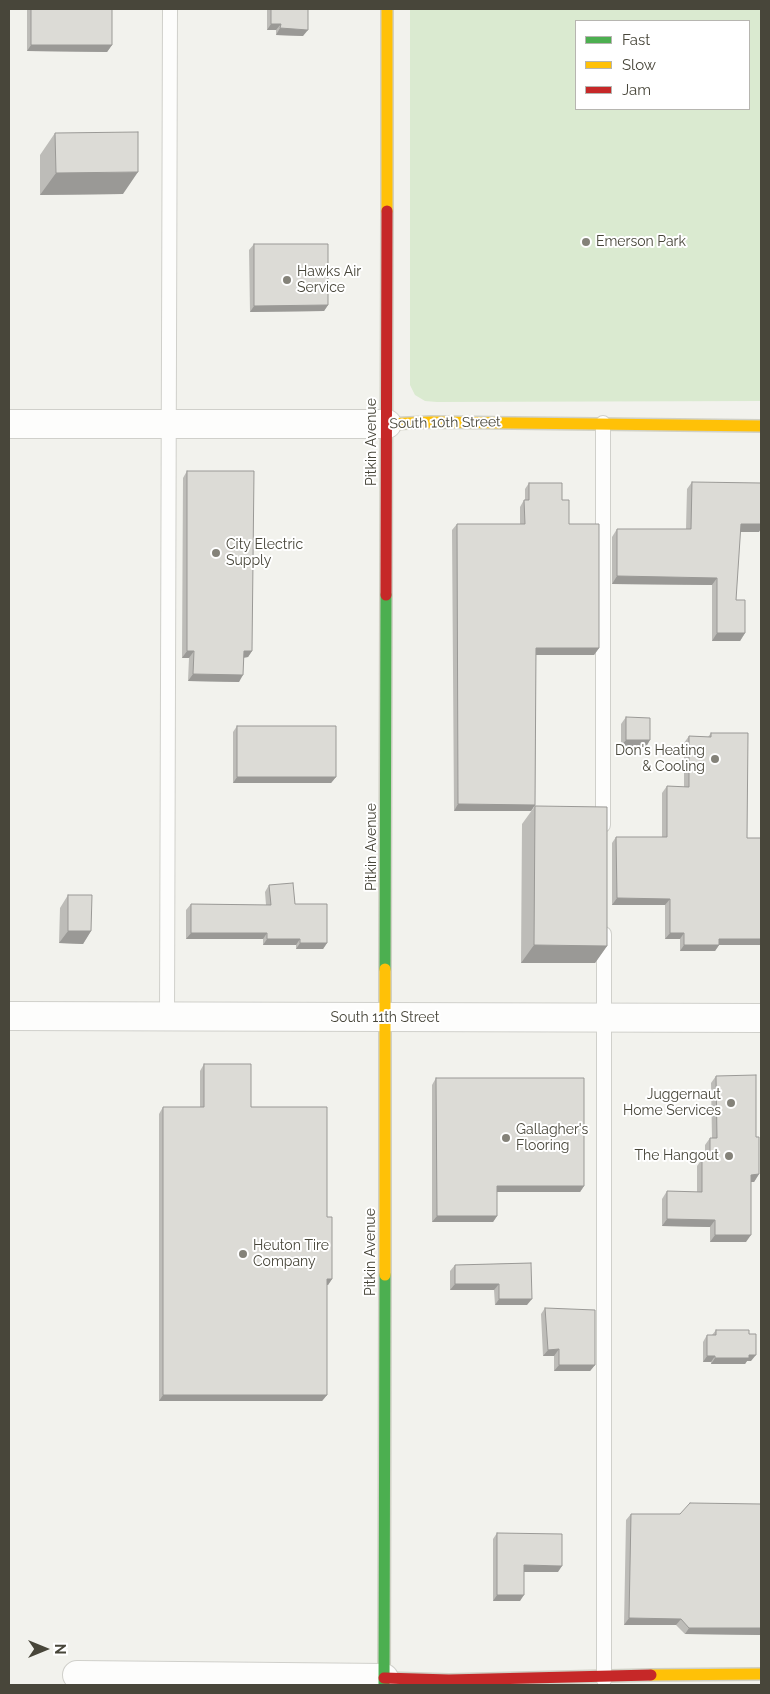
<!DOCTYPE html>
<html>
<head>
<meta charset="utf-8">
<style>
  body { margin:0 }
  #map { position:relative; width:770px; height:1694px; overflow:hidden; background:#f2f2ed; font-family:Raleway,sans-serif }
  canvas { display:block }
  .frame { position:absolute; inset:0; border:10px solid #48463a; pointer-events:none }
  .legend { position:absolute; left:575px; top:20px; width:175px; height:90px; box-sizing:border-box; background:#fff; border:1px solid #b6b5b0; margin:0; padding:6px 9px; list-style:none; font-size:15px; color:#48463a }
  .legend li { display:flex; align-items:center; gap:10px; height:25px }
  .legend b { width:25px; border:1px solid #b6b5b0 }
  .north { position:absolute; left:20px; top:1624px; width:50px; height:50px; -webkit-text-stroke:4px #fff; paint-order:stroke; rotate:90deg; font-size:14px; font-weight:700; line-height:20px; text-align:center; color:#48463a }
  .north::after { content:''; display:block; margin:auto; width:18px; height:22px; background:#48463a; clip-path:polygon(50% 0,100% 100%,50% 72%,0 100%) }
</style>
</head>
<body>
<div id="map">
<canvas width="770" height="1694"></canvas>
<div class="frame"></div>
<ul class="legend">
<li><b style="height:6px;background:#4caf50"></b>Fast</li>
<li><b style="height:6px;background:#ffc107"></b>Slow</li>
<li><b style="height:6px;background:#c62828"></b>Jam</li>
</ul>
<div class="north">N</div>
</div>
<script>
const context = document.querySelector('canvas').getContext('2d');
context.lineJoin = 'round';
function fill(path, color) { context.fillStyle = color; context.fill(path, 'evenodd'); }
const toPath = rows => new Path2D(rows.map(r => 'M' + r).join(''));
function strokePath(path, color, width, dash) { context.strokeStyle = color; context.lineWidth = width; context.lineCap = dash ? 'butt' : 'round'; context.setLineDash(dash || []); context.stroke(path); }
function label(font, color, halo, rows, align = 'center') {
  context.font = font + ' Raleway,sans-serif'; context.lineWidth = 4; context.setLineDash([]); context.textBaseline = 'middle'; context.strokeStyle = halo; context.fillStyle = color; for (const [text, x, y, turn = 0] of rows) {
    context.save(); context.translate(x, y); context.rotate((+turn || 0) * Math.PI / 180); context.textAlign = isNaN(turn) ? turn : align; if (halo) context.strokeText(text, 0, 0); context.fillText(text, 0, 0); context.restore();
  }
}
fill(toPath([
  [410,9,761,9,761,401,437,402,425,401,415,395,410,385],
  [576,21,749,21,749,109,576,109]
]), '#daead0');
const lane = toPath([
  [603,423,603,825],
  [604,934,604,1680],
  [167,1017,170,9]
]);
const street = toPath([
  [9,424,387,424],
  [9,1016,761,1018],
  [77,1675,384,1678]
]);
const fast = toPath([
  [385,969,386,595],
  [384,1685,385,1275]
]);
const slow = toPath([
  [387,211,387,9],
  [387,424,431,422,761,426],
  [385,1275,385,969],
  [651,1675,761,1674]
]);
const jam = toPath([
  [386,595,387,211],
  [384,1678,449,1680,651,1675]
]);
strokePath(lane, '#d0d0cb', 16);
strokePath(street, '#d0d0cb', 30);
strokePath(fast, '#d0d0c5', 14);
strokePath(slow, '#d0d0c5', 14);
strokePath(jam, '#d0d0c5', 14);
strokePath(lane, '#fdfdfc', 14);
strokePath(street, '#fdfdfc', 28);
strokePath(fast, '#4caf50', 11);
strokePath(slow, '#ffc107', 11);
strokePath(jam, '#c62828', 11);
fill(toPath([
  [27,9,112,9,112,45,107,52,27,51],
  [267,9,308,9,303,36,276,35,276,30,267,30],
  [55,133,123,194,40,195,40,155],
  [254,244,328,305,324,311,250,312,249,250],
  [187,471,252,651,248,657,244,658,239,682,188,681,189,658,182,658,183,478],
  [692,482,759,532,740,532,736,600,745,633,740,641,712,641,712,585,612,584,612,537,617,529,686,529,687,489],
  [529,483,562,500,569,524,599,648,594,655,536,655,535,805,531,811,454,811,452,530,457,524,520,524,520,507,524,500,525,500,525,489],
  [626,717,646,747,621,746,621,724],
  [237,726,336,777,331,783,233,783,233,732],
  [711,733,747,838,761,945,719,945,715,951,680,951,680,939,665,939,665,905,612,905,612,843,616,837,662,837,662,793,667,786,684,787,684,743,689,736,708,737],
  [535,806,607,946,595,963,521,963,522,824],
  [269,885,295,904,327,943,323,949,296,949,296,945,263,945,263,939,186,939,186,910,191,904,266,905,265,892],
  [68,895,91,931,83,944,59,943,60,908],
  [204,1064,251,1107,327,1217,332,1279,328,1285,327,1285,327,1395,322,1401,159,1401,159,1114,163,1107,200,1107,200,1071],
  [716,1076,756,1137,759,1174,754,1182,751,1182,746,1242,710,1242,710,1227,662,1226,662,1199,667,1191,697,1192,697,1166,702,1159,705,1159,705,1145,710,1138,712,1138,711,1083],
  [436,1078,584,1186,580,1192,497,1192,497,1216,493,1222,432,1222,432,1085],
  [531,1263,527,1305,495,1305,494,1290,450,1290,450,1271,455,1265],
  [545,1308,595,1365,590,1371,554,1371,554,1356,543,1356,541,1314],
  [716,1330,751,1361,747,1361,745,1364,711,1364,711,1362,703,1362,703,1342,707,1335,712,1335],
  [761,1504,761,1635,685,1634,676,1625,624,1625,626,1520,631,1514,680,1514],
  [497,1533,558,1572,524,1572,520,1601,493,1601,493,1539]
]), '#bdbcb8');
fill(toPath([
  [271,24,281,24,276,30,267,30],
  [280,28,308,30,303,36,276,35],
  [31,45,112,45,107,52,27,51],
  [138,172,123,194,40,195,56,173],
  [328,305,324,311,250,312,254,306],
  [741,524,761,524,761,529,759,532,735,532],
  [617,576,717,578,712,585,612,584],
  [717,633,745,633,740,641,712,641],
  [536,648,599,648,594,655,531,655],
  [187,651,194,651,189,658,182,658],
  [244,651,252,651,248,657,239,658],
  [193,674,243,675,239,682,188,681],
  [626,740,650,740,646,747,621,746],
  [237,777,336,777,331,783,233,783],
  [458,804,535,805,531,811,454,811],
  [617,898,670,899,665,905,612,905],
  [68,931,91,931,83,944,59,943],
  [191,933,267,933,263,939,186,939],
  [670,933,684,933,680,939,665,939],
  [267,939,300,939,296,945,263,945],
  [719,939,761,939,761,945,719,945,715,951,680,951,684,945],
  [300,943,327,943,323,949,296,949],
  [534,945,607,946,595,963,521,963],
  [759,1174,754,1182,746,1182,751,1175],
  [497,1186,584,1186,580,1192,493,1192],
  [437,1216,497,1216,493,1222,432,1222],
  [667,1219,715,1220,710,1227,662,1226],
  [715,1235,751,1235,746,1242,710,1242],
  [327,1279,332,1279,328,1285,322,1285],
  [455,1284,499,1284,494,1290,450,1290],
  [499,1299,532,1299,527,1305,495,1305],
  [559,1349,554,1356,543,1356,548,1350],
  [749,1355,756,1355,751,1361,747,1361,745,1364,711,1364,715,1358],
  [707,1356,715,1356,711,1362,703,1362],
  [559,1365,595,1365,590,1371,554,1371],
  [163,1395,327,1395,322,1401,159,1401],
  [524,1565,562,1566,558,1572,520,1572],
  [497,1595,524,1595,520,1601,493,1601],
  [629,1618,681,1619,676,1625,624,1625],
  [689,1628,761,1628,761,1635,685,1634]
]), '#9a9996');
const building = toPath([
  [31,9,112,9,112,45,31,45,31,9],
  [271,9,308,9,308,30,280,28,281,24,271,24,271,9],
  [138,132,138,172,56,173,55,133,138,132],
  [254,244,328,244,328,305,254,306,254,244],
  [187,471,254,471,252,651,244,651,243,675,193,674,194,651,187,651,187,471],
  [692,482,761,483,761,524,741,524,736,600,745,600,745,633,717,633,717,578,617,576,617,529,691,529,692,482],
  [529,483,562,483,562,500,569,500,569,524,599,524,599,648,536,648,535,805,458,804,457,524,525,524,524,500,529,500,529,483],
  [626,717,650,718,650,740,626,740,626,717],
  [237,726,336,726,336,777,237,777,237,726],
  [711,733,748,733,747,838,761,838,761,939,719,939,719,945,684,945,684,933,670,933,670,899,617,898,616,837,667,837,667,786,689,787,689,736,711,737,711,733],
  [535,806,607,807,607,946,534,945,535,806],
  [293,883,295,904,327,904,327,943,300,943,300,939,267,939,267,933,191,933,191,904,271,905,269,885,293,883],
  [68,895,92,895,91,931,68,931,68,895],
  [204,1064,251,1064,251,1107,327,1107,327,1217,332,1217,332,1279,327,1279,327,1395,163,1395,163,1107,204,1107,204,1064],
  [756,1075,756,1137,759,1137,759,1174,751,1175,751,1235,715,1235,715,1220,667,1219,667,1191,702,1192,702,1159,710,1159,710,1138,717,1138,716,1076,756,1075],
  [436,1078,584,1078,584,1186,497,1186,497,1216,437,1216,436,1078],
  [531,1263,532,1299,499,1299,499,1284,455,1284,455,1265,531,1263],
  [545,1308,595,1310,595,1365,559,1365,559,1349,548,1350,545,1308],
  [716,1330,749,1330,749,1334,756,1334,756,1355,749,1355,749,1358,715,1358,715,1356,707,1356,707,1335,716,1335,716,1330],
  [690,1503,761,1504,761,1628,689,1628,681,1619,629,1618,631,1514,680,1514,690,1503],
  [497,1533,562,1534,562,1566,524,1565,524,1595,497,1595,497,1533]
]);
fill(building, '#dcdbd6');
strokePath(building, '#9a9996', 1);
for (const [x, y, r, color] of [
  [586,242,5,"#848279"],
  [287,280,5,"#848279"],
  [216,553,5,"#848279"],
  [715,759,5,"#848279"],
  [731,1103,5,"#848279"],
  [506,1138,5,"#848279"],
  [729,1156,5,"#848279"],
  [243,1254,5,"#848279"]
]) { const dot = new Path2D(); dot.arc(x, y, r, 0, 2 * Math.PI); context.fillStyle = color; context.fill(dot); strokePath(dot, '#fff', 2); }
label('14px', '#48463a', '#fff', [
  ["Emerson Park",596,242],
  ["Hawks Air",297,272],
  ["Service",297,288],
  ["City Electric",226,545],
  ["Supply",226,561],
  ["Don's Heating",705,751,"right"],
  ["& Cooling",705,767,"right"],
  ["Juggernaut",721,1095,"right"],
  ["Home Services",721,1111,"right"],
  ["Gallagher's",516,1130],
  ["Flooring",516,1146],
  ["The Hangout",719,1156,"right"],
  ["Heuton Tire",253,1246],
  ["Company",253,1262]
], 'left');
label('14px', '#48463a', '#fff', [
  ["South 10th Street",445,423,-1],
  ["Pitkin Avenue",372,442,-90],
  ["Pitkin Avenue",372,847,-90],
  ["South 11th Street",385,1018],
  ["Pitkin Avenue",371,1252,-90]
]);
</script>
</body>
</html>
